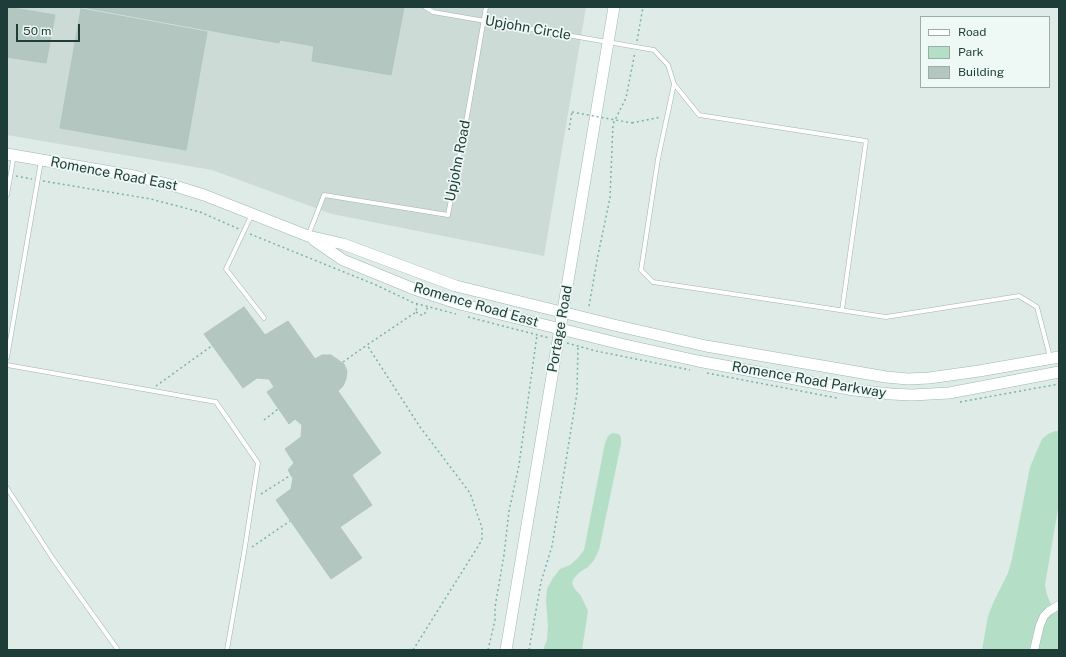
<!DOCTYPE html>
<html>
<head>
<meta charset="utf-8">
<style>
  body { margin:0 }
  #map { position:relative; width:1066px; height:657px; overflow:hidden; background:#deebe7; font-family:"Public Sans",sans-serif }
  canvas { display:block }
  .frame { position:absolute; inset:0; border:8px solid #1e3c38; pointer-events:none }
  .legend { position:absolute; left:920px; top:16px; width:130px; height:72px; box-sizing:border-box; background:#eef8f4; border:1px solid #9bada9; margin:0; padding:5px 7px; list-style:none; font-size:12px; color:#1e3c38 }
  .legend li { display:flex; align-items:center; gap:8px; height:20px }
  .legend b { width:20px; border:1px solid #9bada9 }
  .scale { position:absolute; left:16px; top:24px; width:64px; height:18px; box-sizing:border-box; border:2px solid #1e3c38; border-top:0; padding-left:5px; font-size:12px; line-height:14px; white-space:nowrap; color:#1e3c38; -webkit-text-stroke:3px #eef8f4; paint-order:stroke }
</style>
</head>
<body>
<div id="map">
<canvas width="1066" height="657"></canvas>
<div class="frame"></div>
<ul class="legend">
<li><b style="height:5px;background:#fff"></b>Road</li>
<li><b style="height:11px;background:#b4dfc6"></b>Park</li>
<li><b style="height:11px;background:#b3c6c0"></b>Building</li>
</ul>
<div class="scale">50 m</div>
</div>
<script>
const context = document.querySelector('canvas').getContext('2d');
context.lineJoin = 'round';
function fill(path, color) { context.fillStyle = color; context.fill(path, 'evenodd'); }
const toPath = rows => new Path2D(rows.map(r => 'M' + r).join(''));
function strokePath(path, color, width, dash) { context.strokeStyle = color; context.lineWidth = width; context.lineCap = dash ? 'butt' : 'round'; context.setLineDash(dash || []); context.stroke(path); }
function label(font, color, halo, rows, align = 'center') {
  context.font = font + ' "Public Sans",sans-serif'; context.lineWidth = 3.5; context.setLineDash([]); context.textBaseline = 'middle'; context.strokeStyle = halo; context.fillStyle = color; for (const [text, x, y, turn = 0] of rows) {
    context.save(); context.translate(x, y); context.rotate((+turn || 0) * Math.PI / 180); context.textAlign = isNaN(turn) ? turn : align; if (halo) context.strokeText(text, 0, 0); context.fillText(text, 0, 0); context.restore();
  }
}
fill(toPath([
  [7,7,586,7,544,256,332,214,212,170,7,135]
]), '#ccdbd6');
fill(toPath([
  [1055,431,1059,431,1059,503,1045,585,1047,595,1051,604,1059,610,1059,650,982,650,988,616,994,601,1008,573,1012,559,1030,467,1042,439,1048,434],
  [612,433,619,434,621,438,621,444,599,550,594,560,588,567,580,572,574,578,572,583,574,588,581,596,588,611,582,650,543,650,547,640,548,626,546,600,547,589,553,578,560,569,570,565,578,558,584,550,605,443,608,436]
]), '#b4dfc6');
const building = toPath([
  [7,7,55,15,46,63,7,57,7,7],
  [82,7,404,7,391,75,312,61,314,46,280,40,279,43,82,7],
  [81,9,207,32,186,150,60,128,81,9],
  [244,307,265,335,288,321,315,359,322,355,331,355,344,364,347,371,346,379,343,386,338,391,381,453,352,475,372,505,340,527,362,558,331,579,276,500,291,489,293,478,288,470,294,463,285,449,301,437,302,425,295,419,289,424,267,392,274,387,269,379,257,378,243,388,204,334,244,307]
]);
fill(building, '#b3c6c0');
strokePath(building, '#b0c5bf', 1);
const lane = toPath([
  [425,7,433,12,654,50,668,65,674,84,658,159,641,270,653,282,886,317,1019,296,1037,307,1050,357],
  [674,84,699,115,866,141,842,310],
  [7,195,14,155],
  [252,214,226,269,264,318],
  [308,236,324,195,448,215,468,111,486,7],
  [7,358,41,161],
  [7,365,216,402,258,463,244,553,227,650],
  [7,488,53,559,118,650]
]);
const street = toPath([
  [1034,650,1040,625,1044,616,1049,611,1059,605]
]);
const secondary = toPath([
  [7,154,134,176,175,186,204,195,308,236,343,244,456,286,618,326,706,346,886,377,908,379,929,378,979,371,1059,357],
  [314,240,343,260,414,289,460,304,625,345,698,361,854,390,891,394,912,395,949,393,1059,372],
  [506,650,614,7]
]);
strokePath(lane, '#a1b3af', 5);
strokePath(street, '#a1b3af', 9);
strokePath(secondary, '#9cb8b2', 12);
strokePath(toPath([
  [637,41,643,7],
  [632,123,661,117],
  [569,130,572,112],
  [16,176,32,179],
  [43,181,151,199,200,212,239,229],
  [250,234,376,285,414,303,456,314],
  [589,306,598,255,610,198,613,124,626,98,635,52],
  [416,312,421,315,424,315,428,307],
  [468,317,549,338],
  [567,343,596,351,690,370],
  [343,362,367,345],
  [707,373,837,398],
  [156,386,213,345],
  [960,402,1059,384],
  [264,420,278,409],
  [261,494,291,475],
  [252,547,290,521],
  [413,650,482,540,482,528,470,493,420,427,367,345,416,312,417,304],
  [488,650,495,620,495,607,504,555,509,511,519,465,537,335],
  [529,650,541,582,552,546,577,393,578,346]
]), '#7bb2a8', 1.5, [2, 3]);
strokePath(lane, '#fff', 4);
strokePath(street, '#fff', 8);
strokePath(secondary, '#fff', 11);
strokePath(toPath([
  [572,112,632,123]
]), '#7bb2a8', 1.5, [2, 3]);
label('14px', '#1e3c38', '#eef8f4', [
  ["Upjohn Circle",528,28,10],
  ["Upjohn Road",458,161,-79],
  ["Romence Road East",114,174,11],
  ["Romence Road East",476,305,16],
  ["Portage Road",560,329,-80],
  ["Romence Road Parkway",809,380,10]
]);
</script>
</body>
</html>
